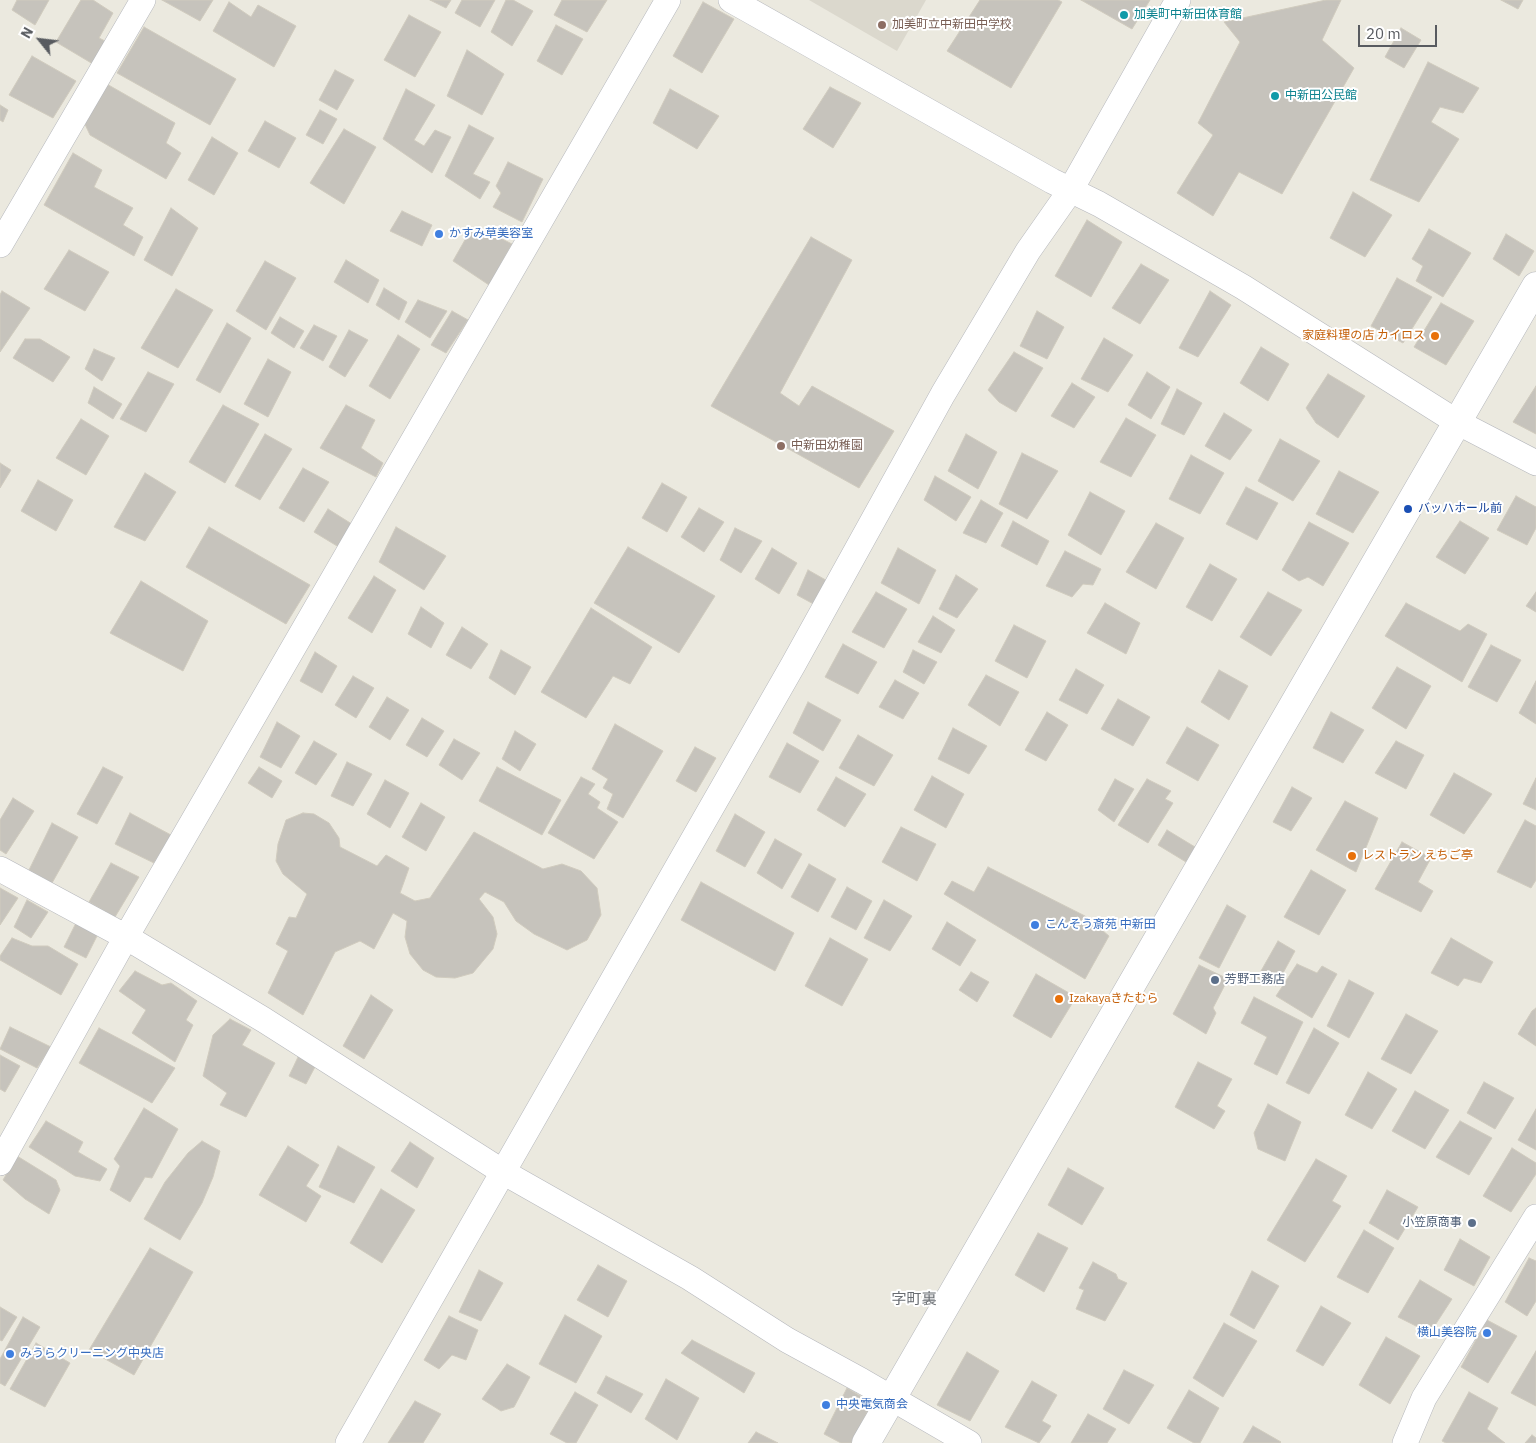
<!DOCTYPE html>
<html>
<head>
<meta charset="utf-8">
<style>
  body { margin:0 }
  #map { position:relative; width:1536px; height:1443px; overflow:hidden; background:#ebe9df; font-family:"IBM Plex Sans",sans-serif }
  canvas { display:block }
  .north { position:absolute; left:15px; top:15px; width:50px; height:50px; -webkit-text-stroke:4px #fff; paint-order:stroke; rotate:299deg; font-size:14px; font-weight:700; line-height:20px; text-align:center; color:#585b60 }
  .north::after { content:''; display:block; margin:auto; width:18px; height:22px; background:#585b60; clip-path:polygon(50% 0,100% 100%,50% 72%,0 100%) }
  .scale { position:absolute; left:1358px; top:25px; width:79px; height:22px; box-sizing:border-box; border:2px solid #585b60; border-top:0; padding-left:6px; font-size:15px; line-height:18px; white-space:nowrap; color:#585b60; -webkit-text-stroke:4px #fff; paint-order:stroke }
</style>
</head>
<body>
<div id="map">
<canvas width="1536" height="1443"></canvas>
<div class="north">N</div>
<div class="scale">20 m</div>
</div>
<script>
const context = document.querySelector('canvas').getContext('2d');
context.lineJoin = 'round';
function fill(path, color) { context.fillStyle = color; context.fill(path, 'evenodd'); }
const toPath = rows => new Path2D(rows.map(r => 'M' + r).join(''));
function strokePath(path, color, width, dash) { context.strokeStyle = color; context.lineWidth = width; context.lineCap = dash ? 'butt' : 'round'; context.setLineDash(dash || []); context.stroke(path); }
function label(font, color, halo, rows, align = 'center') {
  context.font = font + ' "IBM Plex Sans","Noto Sans JP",sans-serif'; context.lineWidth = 4; context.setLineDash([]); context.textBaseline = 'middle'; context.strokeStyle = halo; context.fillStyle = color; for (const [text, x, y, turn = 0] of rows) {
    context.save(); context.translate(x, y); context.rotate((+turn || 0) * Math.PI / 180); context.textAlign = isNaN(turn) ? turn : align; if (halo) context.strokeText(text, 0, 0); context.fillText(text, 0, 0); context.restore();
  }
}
fill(toPath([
  [809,0,926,0,897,51]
]), '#dbd8cd');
const building = toPath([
  [17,0,49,0,35,25,12,10,17,0],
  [81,0,93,0,113,13,99,38,105,41,93,64,56,42,81,0],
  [162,0,213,0,200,21,162,0],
  [430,0,451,0,446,8,430,0],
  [462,0,495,0,480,27,455,13,462,0],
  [506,0,513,0,533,11,512,46,491,32,506,0],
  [562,0,607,0,587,32,554,15,562,0],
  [980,0,1058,0,1062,2,1011,88,947,51,980,0],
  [1081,0,1150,0,1132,29,1081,0],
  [1326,0,1341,0,1322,40,1354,68,1282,194,1239,172,1213,216,1177,193,1213,135,1198,123,1240,42,1224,22,1326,0],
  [1501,0,1523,0,1518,9,1501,0],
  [229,2,251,17,258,5,296,26,274,67,213,31,229,2],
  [703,2,734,19,702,73,673,56,703,2],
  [409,15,441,32,415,77,384,60,409,15],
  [556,25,583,39,562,75,537,61,556,25],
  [144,27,236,79,210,125,117,73,144,27],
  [1401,28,1421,40,1404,68,1385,57,1401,28],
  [467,50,504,74,482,115,447,96,467,50],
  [32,56,76,81,53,118,9,95,32,56],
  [1428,62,1479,88,1463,113,1440,107,1431,122,1459,139,1419,202,1370,180,1428,62],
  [335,70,354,80,337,110,319,100,335,70],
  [105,83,175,123,166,143,181,153,166,179,90,135,83,120,105,83],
  [830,87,861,103,833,148,803,129,830,87],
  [406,89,435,105,414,140,424,146,435,130,451,137,432,173,383,139,406,89],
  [670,89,719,116,697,149,653,123,670,89],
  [0,105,8,110,3,122,0,120,0,105],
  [320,110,337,119,323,144,306,135,320,110],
  [265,121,296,138,279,168,248,151,265,121],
  [469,125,494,138,473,174,490,182,480,199,445,176,469,125],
  [344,129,376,147,344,204,310,183,344,129],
  [212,137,238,153,214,195,188,180,212,137],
  [73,153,102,170,94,187,133,208,123,225,143,237,134,256,44,205,73,153],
  [508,162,543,179,522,222,493,207,501,193,496,186,508,162],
  [1353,192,1392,215,1365,257,1330,238,1353,192],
  [171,208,198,228,172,276,144,260,171,208],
  [402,211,432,225,422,246,390,231,402,211],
  [1087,220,1122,242,1091,297,1055,276,1087,220],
  [1429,229,1471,253,1443,297,1416,281,1423,266,1412,259,1429,229],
  [484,230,512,244,489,285,453,261,470,231,480,237,484,230],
  [1506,234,1534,251,1519,276,1493,259,1506,234],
  [811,237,852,260,780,393,799,406,812,386,894,431,859,488,711,406,811,237],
  [69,250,109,272,85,311,44,289,69,250],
  [346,260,379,280,368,303,334,282,346,260],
  [265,261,296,278,266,330,236,311,265,261],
  [1141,264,1169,280,1140,324,1112,308,1141,264],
  [1397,278,1432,297,1403,343,1371,326,1397,278],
  [384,288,407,302,399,320,376,305,384,288],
  [176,289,213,310,178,368,141,348,176,289],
  [2,291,30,308,0,352,0,295,2,291],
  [1210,291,1231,305,1198,357,1179,348,1210,291],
  [418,300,447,311,430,338,405,322,418,300],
  [1441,303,1474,321,1446,365,1414,347,1441,303],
  [452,311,468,320,446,353,431,345,452,311],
  [1037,311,1064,327,1047,359,1020,346,1037,311],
  [280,317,304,331,294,348,271,333,280,317],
  [227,323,251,338,220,393,196,380,227,323],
  [314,325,337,336,323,361,300,348,314,325],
  [349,330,368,340,345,377,329,367,349,330],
  [398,335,420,349,390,399,369,386,398,335],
  [1104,338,1133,355,1108,392,1081,379,1104,338],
  [25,339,40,339,70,357,53,382,13,358,25,339],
  [1261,347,1289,364,1268,401,1240,383,1261,347],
  [94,349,115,358,102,381,85,369,94,349],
  [1014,352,1043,368,1016,412,999,402,988,390,1014,352],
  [268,359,291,372,268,417,244,404,268,359],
  [148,372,174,384,146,432,120,419,148,372],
  [1147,372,1170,387,1151,419,1128,405,1147,372],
  [1328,374,1365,396,1338,438,1316,423,1306,408,1328,374],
  [1072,383,1095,397,1074,428,1051,416,1072,383],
  [1536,386,1536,434,1513,422,1536,386],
  [94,387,122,404,113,419,88,403,94,387],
  [1177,389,1202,403,1184,435,1161,424,1177,389],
  [223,405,259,424,225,483,189,462,223,405],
  [346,405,375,420,361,448,383,463,376,477,320,448,346,405],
  [1224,413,1252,430,1230,460,1205,446,1224,413],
  [1126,418,1156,435,1131,477,1100,462,1126,418],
  [81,419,109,436,86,475,56,458,81,419],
  [265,434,292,449,260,500,235,486,265,434],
  [966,434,997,452,978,489,948,471,966,434],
  [1280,439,1320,461,1293,501,1258,481,1280,439],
  [1022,453,1058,471,1027,519,999,504,1022,453],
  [1191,455,1224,473,1200,514,1169,499,1191,455],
  [0,463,11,470,0,488,0,463],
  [303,468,329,482,304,522,279,508,303,468],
  [1339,471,1379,492,1353,533,1316,514,1339,471],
  [145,473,176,492,145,541,114,527,145,473],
  [935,476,971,497,956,521,924,500,935,476],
  [38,480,73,500,56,531,21,511,38,480],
  [662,483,687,497,667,532,642,518,662,483],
  [1246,487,1278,503,1257,540,1226,524,1246,487],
  [1090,492,1125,511,1101,555,1068,535,1090,492],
  [1516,496,1536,507,1536,528,1527,545,1497,530,1516,496],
  [981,500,1003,513,986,543,963,533,981,500],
  [699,508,724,522,704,552,681,537,699,508],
  [328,509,355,526,342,549,314,532,328,509],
  [1013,521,1049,541,1037,565,1001,546,1013,521],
  [1460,521,1489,538,1465,574,1436,557,1460,521],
  [1309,522,1349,543,1323,586,1308,577,1299,581,1282,570,1309,522],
  [1156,523,1184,538,1156,589,1126,572,1156,523],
  [209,527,310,585,286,624,186,567,209,527],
  [396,527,446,556,424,590,379,562,396,527],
  [735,528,762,541,741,573,720,560,735,528],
  [628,547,715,596,679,653,594,603,628,547],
  [772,548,797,563,779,594,755,579,772,548],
  [898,548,936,570,919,604,881,583,898,548],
  [1065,551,1101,569,1093,585,1083,584,1072,597,1046,586,1065,551],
  [1210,564,1237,579,1212,621,1186,607,1210,564],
  [808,570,831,583,819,607,797,595,808,570],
  [956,575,978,589,957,618,939,609,956,575],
  [374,576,396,590,372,633,348,618,374,576],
  [141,581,208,621,183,671,110,633,141,581],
  [876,592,907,609,884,648,852,632,876,592],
  [1268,592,1302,610,1271,656,1240,637,1268,592],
  [1536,592,1536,612,1526,606,1536,592],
  [1105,603,1140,623,1126,654,1087,633,1105,603],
  [1406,603,1460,631,1468,624,1487,634,1462,682,1385,636,1406,603],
  [421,607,444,623,431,648,408,634,421,607],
  [591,608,652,647,630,684,613,676,586,718,541,692,591,608],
  [933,616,955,630,941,653,918,642,933,616],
  [1014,625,1046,641,1027,678,995,661,1014,625],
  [462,627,488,644,471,669,446,655,462,627],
  [843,644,877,662,858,694,825,677,843,644],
  [1491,645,1521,660,1497,702,1468,687,1491,645],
  [501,650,531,667,515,695,489,678,501,650],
  [913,650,937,662,924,684,903,672,913,650],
  [315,652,337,666,322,693,300,681,315,652],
  [1397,667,1431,686,1406,729,1372,708,1397,667],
  [1076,669,1104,685,1087,714,1059,700,1076,669],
  [1219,670,1248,686,1229,720,1201,702,1219,670],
  [986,675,1019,692,1000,726,968,705,986,675],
  [353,676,374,688,356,718,335,705,353,676],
  [895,680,919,693,903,719,879,707,895,680],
  [1536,681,1536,724,1519,713,1536,681],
  [387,697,409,710,390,740,369,727,387,697],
  [1118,699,1150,717,1133,746,1101,729,1118,699],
  [808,702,841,720,823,751,793,733,808,702],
  [1047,712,1068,725,1046,761,1025,750,1047,712],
  [1331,712,1364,730,1343,763,1313,748,1331,712],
  [422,718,444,731,427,757,406,745,422,718],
  [277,722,300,736,281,768,260,757,277,722],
  [615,724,663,751,623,818,607,809,613,794,603,788,608,779,592,769,615,724],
  [1187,727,1219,745,1198,781,1166,763,1187,727],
  [953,728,987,746,969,774,938,759,953,728],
  [515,731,536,744,520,771,502,759,515,731],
  [858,735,893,755,874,786,839,768,858,735],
  [454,739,480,753,462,780,439,765,454,739],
  [314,741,337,754,316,785,295,773,314,741],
  [1396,741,1424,755,1406,789,1375,773,1396,741],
  [787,743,819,761,800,793,769,777,787,743],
  [695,747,716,758,696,792,676,781,695,747],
  [347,762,372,774,353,806,331,796,347,762],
  [103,767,123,777,97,824,77,814,103,767],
  [259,767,282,781,272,798,248,783,259,767],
  [497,767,561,800,542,835,479,801,497,767],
  [1454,773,1492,794,1464,834,1430,815,1454,773],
  [932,776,964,794,946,828,914,810,932,776],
  [581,777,595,784,588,794,600,802,597,808,618,822,594,859,548,833,581,777],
  [836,777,866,794,845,827,817,810,836,777],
  [1536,778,1536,810,1523,804,1536,778],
  [1115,779,1134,789,1114,822,1098,810,1115,779],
  [1147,779,1171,791,1165,799,1173,803,1148,843,1118,825,1147,779],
  [385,780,409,793,390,828,367,814,385,780],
  [1292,787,1312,798,1291,831,1273,822,1292,787],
  [13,798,34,811,6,854,0,850,0,820,13,798],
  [1345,801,1378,818,1356,872,1316,850,1345,801],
  [421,803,445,817,426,851,402,837,421,803],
  [130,813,171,835,154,863,115,844,130,813],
  [303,813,314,814,329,823,339,838,340,847,377,866,386,855,409,868,400,893,415,901,430,898,474,832,543,869,562,864,581,871,597,888,601,915,587,940,567,950,534,934,516,921,504,902,485,892,479,899,493,917,497,934,493,949,473,973,455,978,436,977,423,970,410,954,405,937,407,921,393,913,374,949,360,941,335,952,303,1015,268,993,288,951,276,944,289,917,296,918,307,894,283,874,276,861,278,844,286,820,303,813],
  [735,814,765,832,745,867,716,851,735,814],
  [1525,820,1536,826,1536,880,1531,888,1497,872,1525,820],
  [52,823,78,837,52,883,29,870,52,823],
  [901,827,936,844,917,881,882,862,901,827],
  [1167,830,1195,847,1186,862,1158,845,1167,830],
  [775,839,802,854,782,889,757,873,775,839],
  [1402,842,1431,858,1418,882,1433,891,1421,912,1375,889,1402,842],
  [111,863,139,877,115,917,89,902,111,863],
  [809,864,836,879,818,912,791,897,809,864],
  [988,867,1085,916,1109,936,1085,979,944,894,952,881,974,892,988,867],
  [1311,870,1346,890,1319,935,1284,917,1311,870],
  [701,882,794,933,775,971,681,920,701,882],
  [847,887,872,901,856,930,831,917,847,887],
  [0,888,18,898,0,925,0,888],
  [27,900,48,912,31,938,14,927,27,900],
  [884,900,912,916,890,951,864,938,884,900],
  [1227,905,1246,916,1219,968,1199,958,1227,905],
  [947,922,976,940,960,966,932,949,947,922],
  [76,923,98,934,86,958,64,947,76,923],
  [12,938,32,946,48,946,78,964,61,995,0,960,0,956,12,938],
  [830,938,868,959,842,1006,805,986,830,938],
  [1451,938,1493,962,1481,983,1464,978,1458,986,1431,973,1451,938],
  [1278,941,1295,951,1276,986,1257,978,1278,941],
  [1297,964,1317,973,1322,966,1337,974,1312,1018,1276,996,1297,964],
  [1199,965,1228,979,1213,1008,1216,1013,1206,1034,1173,1014,1199,965],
  [135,971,162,985,171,983,197,1001,186,1020,193,1025,175,1062,132,1033,146,1010,119,991,135,971],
  [971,972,989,982,977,1002,959,990,971,972],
  [1036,974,1076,997,1051,1038,1013,1016,1036,974],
  [1349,980,1374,993,1349,1038,1327,1026,1349,980],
  [371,995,393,1010,364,1059,343,1046,371,995],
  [1254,997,1303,1022,1277,1075,1254,1064,1267,1037,1241,1023,1254,997],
  [1536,1008,1536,1046,1518,1034,1532,1011,1536,1008],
  [1406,1014,1438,1031,1411,1074,1381,1059,1406,1014],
  [230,1019,251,1030,242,1045,275,1063,246,1117,220,1105,227,1093,203,1076,213,1035,230,1019],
  [10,1027,51,1047,37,1068,0,1049,10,1027],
  [99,1028,175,1068,152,1103,79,1063,99,1028],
  [1314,1028,1339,1043,1309,1094,1286,1083,1314,1028],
  [0,1055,20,1066,5,1092,0,1089,0,1055],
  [299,1055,316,1065,306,1084,289,1076,299,1055],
  [1198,1062,1232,1079,1217,1106,1225,1111,1214,1129,1175,1107,1198,1062],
  [1368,1072,1397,1089,1372,1129,1345,1115,1368,1072],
  [1484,1082,1514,1098,1495,1129,1467,1113,1484,1082],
  [1415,1091,1449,1110,1425,1149,1392,1131,1415,1091],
  [1268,1104,1301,1122,1285,1161,1258,1149,1254,1133,1268,1104],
  [144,1108,178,1129,152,1178,145,1177,130,1202,110,1190,120,1166,114,1159,144,1108],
  [1536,1109,1536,1150,1518,1140,1536,1109],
  [46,1121,83,1142,78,1152,107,1169,100,1181,75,1176,29,1147,46,1121],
  [1460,1121,1492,1138,1469,1175,1436,1157,1460,1121],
  [202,1141,220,1151,213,1177,202,1203,180,1240,144,1219,165,1182,188,1153,202,1141],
  [410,1142,434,1158,417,1188,391,1171,410,1142],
  [288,1146,319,1165,306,1186,321,1196,306,1222,259,1195,288,1146],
  [338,1146,375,1167,354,1203,319,1187,338,1146],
  [1512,1148,1536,1163,1536,1174,1511,1212,1483,1196,1512,1148],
  [17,1156,56,1180,60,1190,49,1214,25,1199,3,1180,17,1156],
  [1316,1159,1347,1176,1332,1201,1341,1206,1305,1262,1267,1240,1316,1159],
  [1068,1168,1104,1188,1082,1225,1048,1205,1068,1168],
  [381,1189,415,1210,382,1263,350,1243,381,1189],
  [1387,1190,1418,1207,1398,1240,1369,1223,1387,1190],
  [1364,1230,1394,1248,1368,1293,1337,1277,1364,1230],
  [1038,1233,1068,1248,1044,1292,1015,1275,1038,1233],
  [1460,1239,1490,1257,1474,1286,1444,1270,1460,1239],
  [150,1248,193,1272,134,1375,89,1350,150,1248],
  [1529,1258,1536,1261,1536,1301,1527,1316,1505,1302,1529,1258],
  [1093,1262,1116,1274,1118,1279,1127,1283,1105,1321,1076,1309,1084,1290,1079,1288,1093,1262],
  [598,1265,627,1281,608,1317,577,1300,598,1265],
  [479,1270,503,1283,481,1321,459,1312,479,1270],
  [1252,1271,1279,1286,1254,1329,1230,1315,1252,1271],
  [1420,1280,1452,1299,1430,1333,1398,1317,1420,1280],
  [1321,1306,1351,1323,1323,1366,1296,1351,1321,1306],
  [0,1307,17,1317,2,1341,0,1340,0,1307],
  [565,1315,602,1336,576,1383,539,1364,565,1315],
  [449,1316,478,1330,466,1360,452,1355,439,1369,424,1360,449,1316],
  [23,1317,40,1327,5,1386,0,1383,0,1359,23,1317],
  [1487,1320,1517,1336,1488,1383,1461,1367,1487,1320],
  [1224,1323,1257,1341,1223,1397,1193,1378,1224,1323],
  [1386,1337,1420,1356,1390,1404,1359,1385,1386,1337],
  [692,1340,755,1373,744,1393,681,1353,692,1340],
  [36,1343,70,1363,45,1407,10,1389,36,1343],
  [1536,1351,1536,1406,1511,1393,1536,1351],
  [967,1352,999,1371,970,1421,937,1405,967,1352],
  [507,1364,530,1377,514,1407,501,1411,482,1399,507,1364],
  [1124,1370,1154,1385,1129,1424,1103,1409,1124,1370],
  [606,1376,643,1394,631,1413,597,1393,606,1376],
  [666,1379,699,1398,677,1440,645,1419,666,1379],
  [1032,1381,1057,1395,1042,1421,1051,1426,1039,1443,1005,1427,1032,1381],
  [847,1388,872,1403,851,1443,841,1443,824,1434,847,1388],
  [1189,1390,1219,1408,1200,1443,1194,1443,1167,1428,1189,1390],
  [575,1392,598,1405,576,1443,567,1443,550,1434,575,1392],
  [1469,1392,1498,1408,1487,1429,1505,1443,1446,1443,1442,1441,1469,1392],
  [415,1401,441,1414,423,1443,388,1443,415,1401],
  [1088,1414,1116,1429,1107,1443,1071,1443,1088,1414],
  [1253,1426,1281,1442,1280,1443,1243,1443,1253,1426],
  [756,1432,778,1443,748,1443,756,1432],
  [1532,1435,1536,1438,1536,1443,1525,1443,1532,1435]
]);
fill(building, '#c6c3bc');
strokePath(building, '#d0cbbe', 1);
const minor = toPath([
  [731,0,1052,181,1099,204,1243,287,1457,422,1536,463],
  [0,245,143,0],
  [0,869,126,937,264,1020,503,1172,690,1278,787,1340,862,1381,969,1443],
  [0,1163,126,937,668,0],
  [348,1443,793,665,943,394,1028,251,1070,191,1178,0],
  [1405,1443,1424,1398,1536,1217]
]);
const tertiary = toPath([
  [866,1443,1536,286]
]);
strokePath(minor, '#b5b7bc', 26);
strokePath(tertiary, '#b5b7bc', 29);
strokePath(minor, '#fff', 25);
strokePath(tertiary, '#fff', 28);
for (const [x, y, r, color] of [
  [1124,15,5,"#0f9aa8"],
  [882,25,5,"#8d6e63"],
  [1275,96,5,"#0f9aa8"],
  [439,234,5,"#3f7fe0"],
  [1435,336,5,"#e8710a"],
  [781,446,5,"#8d6e63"],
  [1408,509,5,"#1a4fb4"],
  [1352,856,5,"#e8710a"],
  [1035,925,5,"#3f7fe0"],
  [1215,980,5,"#5c6f8a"],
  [1059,999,5,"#e8710a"],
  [1472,1223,5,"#5c6f8a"],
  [1487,1333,5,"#3f7fe0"],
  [10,1354,5,"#3f7fe0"],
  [826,1405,5,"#3f7fe0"]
]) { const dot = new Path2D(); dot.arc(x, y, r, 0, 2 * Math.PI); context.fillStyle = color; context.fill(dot); strokePath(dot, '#fff', 2); }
label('12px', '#0d838f', '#fff', [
  ["加美町中新田体育館",1134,15],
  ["中新田公民館",1285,96]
], 'left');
label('12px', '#785e54', '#fff', [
  ["加美町立中新田中学校",892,25],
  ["中新田幼稚園",791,446]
], 'left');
label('12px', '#366cbe', '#fff', [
  ["かすみ草美容室",449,234],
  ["こんそう斎苑 中新田",1045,925],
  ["横山美容院",1477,1333,"right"],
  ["みうらクリーニング中央店",20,1354],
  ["中央電気商会",836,1405]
], 'left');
label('12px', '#c56008', '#fff', [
  ["家庭料理の店 カイロス",1425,336,"right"],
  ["レストラン えちご亭",1362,856],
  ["Izakayaきたむら",1069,999]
], 'left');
label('12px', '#164399', '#fff', [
  ["バッハホール前",1418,509]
], 'left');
label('12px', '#4e5e75', '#fff', [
  ["芳野工務店",1225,980],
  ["小笠原商事",1462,1223,"right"]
], 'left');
label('15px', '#696d72', '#fff', [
  ["字町裏",914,1300]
]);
</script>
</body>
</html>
